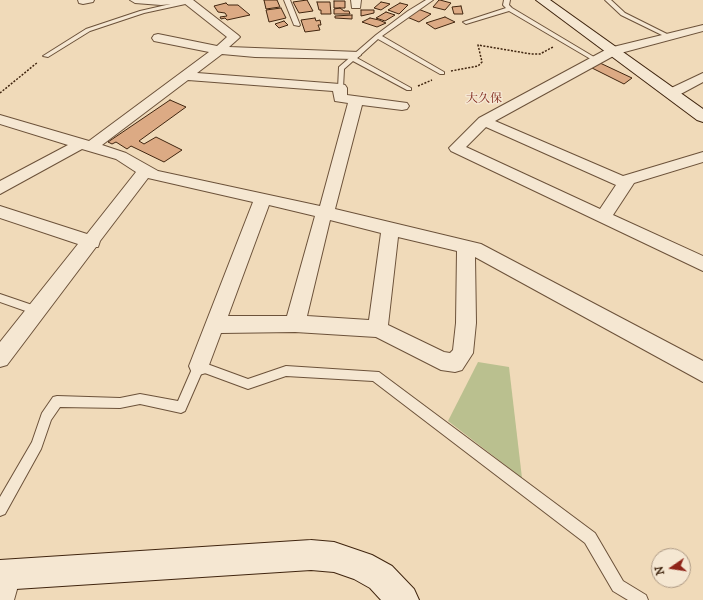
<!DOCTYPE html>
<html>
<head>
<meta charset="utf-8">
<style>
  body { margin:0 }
  #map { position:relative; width:703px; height:600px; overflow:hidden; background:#f0dab9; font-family:"IM FELL DW Pica",serif }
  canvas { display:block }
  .north { position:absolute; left:651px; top:548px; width:40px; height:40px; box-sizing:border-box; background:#f5e7d2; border:1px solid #ad9984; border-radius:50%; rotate:257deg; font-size:11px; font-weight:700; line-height:16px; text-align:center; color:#40250f }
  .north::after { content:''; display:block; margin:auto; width:14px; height:18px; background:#8f2418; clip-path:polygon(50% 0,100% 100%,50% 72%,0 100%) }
</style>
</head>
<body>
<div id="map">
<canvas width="703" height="600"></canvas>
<div class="north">N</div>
</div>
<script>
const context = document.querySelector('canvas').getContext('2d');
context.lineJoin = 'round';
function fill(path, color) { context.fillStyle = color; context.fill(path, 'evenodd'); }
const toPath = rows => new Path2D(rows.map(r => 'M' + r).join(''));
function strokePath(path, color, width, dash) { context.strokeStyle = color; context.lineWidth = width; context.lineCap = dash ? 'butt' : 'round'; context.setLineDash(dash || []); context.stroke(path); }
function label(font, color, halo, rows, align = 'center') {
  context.font = font + ' "IM FELL DW Pica","Noto Serif JP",serif'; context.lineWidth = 3; context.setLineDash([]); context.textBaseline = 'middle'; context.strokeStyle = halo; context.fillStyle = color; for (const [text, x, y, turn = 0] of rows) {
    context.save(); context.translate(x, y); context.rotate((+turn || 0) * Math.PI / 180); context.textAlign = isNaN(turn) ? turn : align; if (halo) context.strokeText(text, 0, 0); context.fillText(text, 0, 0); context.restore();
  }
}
fill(toPath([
  [478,362,509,367,522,478,448,421]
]), '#bac08f');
const building = toPath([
  [264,0,277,0,280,7,266,9,264,0],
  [307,0,313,11,299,13,293,2,307,0],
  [439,0,440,0,451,3,445,10,433,7,439,0],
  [334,1,345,1,345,8,334,8,334,1],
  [317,2,330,2,331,14,321,14,321,10,319,10,317,2],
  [381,2,386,3,390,4,381,10,374,8,381,2],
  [226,3,228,5,238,5,250,15,227,20,225,18,221,19,220,17,227,16,225,13,218,12,214,6,226,3],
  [400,3,408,5,399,14,388,10,400,3],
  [461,6,463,14,454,14,452,7,461,6],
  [281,8,286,18,269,22,266,10,281,8],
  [340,8,344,11,349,11,350,14,334,14,334,9,340,8],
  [418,9,431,14,419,22,407,17,418,9],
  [361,10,374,10,374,13,361,16,361,10],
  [386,12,395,15,385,21,376,18,386,12],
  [352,15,352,19,335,18,335,16,352,15],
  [445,17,455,22,435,29,426,23,445,17],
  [315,18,316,21,320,20,321,25,318,25,320,30,305,32,301,20,315,18],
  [370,18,379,20,386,23,377,27,362,22,370,18],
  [284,21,288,25,279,28,275,24,284,21],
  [600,63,632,78,624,84,592,68,600,63],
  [170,100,186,107,139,141,144,144,156,137,182,150,164,162,131,146,127,149,116,142,112,144,108,142,170,100]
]);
fill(building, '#dcaa84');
strokePath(building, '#40250f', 1);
const lane = toPath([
  [188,0,190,1,190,3,144,13,90,31,48,57,43,56,86,29,140,11,188,0],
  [284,0,290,0,300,25,299,26,294,25,284,0],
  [426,0,433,0,382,36,444,72,444,74,440,74,378,39,357,58,411,88,411,90,407,90,353,61,344,69,343,88,338,89,339,67,376,35,408,11,426,0],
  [504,0,510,0,509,5,512,8,599,60,594,61,509,11,466,24,463,22,506,8,503,5,504,0],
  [605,0,611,0,625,13,673,37,668,38,621,15,605,0],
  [0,294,41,308,42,311,41,314,37,315,0,302,0,294],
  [199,361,248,379,286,366,379,372,595,533,623,581,646,595,648,600,628,600,613,591,585,543,373,381,286,376,248,389,202,372,185,411,181,413,140,404,120,408,60,407,51,420,41,449,5,514,0,516,0,497,32,442,42,413,53,397,57,396,120,398,140,394,178,401,195,362,199,361]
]);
const street = toPath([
  [78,0,94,0,93,2,83,4,79,3,78,0],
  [130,0,193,0,238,35,240,37,238,39,229,47,359,52,361,55,355,59,255,57,222,54,197,73,340,84,345,85,347,88,347,95,407,103,409,106,407,109,402,110,362,105,335,209,481,244,703,361,703,382,475,257,476,323,473,353,462,370,455,372,441,370,376,337,295,332,221,333,206,373,199,375,192,373,189,366,253,202,148,178,100,241,98,247,96,247,7,365,0,367,0,342,78,244,0,218,0,206,87,234,136,172,116,159,82,149,0,194,0,181,68,145,0,124,0,115,89,141,209,52,154,41,152,38,154,35,158,34,217,46,227,37,184,3,161,5,135,3,130,0],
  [188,80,333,91,335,101,348,103,320,206,158,171,126,153,102,145,188,80],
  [269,205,315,216,287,316,228,316,269,205],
  [330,220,381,233,369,320,307,316,330,220],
  [398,237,457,251,456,323,453,350,450,353,444,352,388,325,398,237],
  [351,0,361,0,360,8,352,8,351,0],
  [703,25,703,31,617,54,495,121,623,176,703,152,703,162,634,183,613,215,703,256,703,271,451,151,449,148,479,118,609,48,703,25],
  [486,127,616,185,600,209,466,147,486,127],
  [703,73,703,82,677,96,667,96,665,93,667,90,703,73],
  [8,562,17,566,21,575,14,600,0,600,0,565,8,562]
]);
const secondary = toPath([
  [536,0,550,0,703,109,703,122,697,120,536,0],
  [311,540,334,542,372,555,392,566,414,589,419,600,381,600,370,588,354,579,334,572,311,570,0,590,0,560,311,540]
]);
strokePath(lane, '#6c523a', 2);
strokePath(street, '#6c523a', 2);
strokePath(secondary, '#40250f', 2);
strokePath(toPath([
  [451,71,478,66,482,62,478,45,531,54,540,54,553,47],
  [418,86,432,80],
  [0,93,38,62]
]), '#40250f', 1.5, [2, 1.5]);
fill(lane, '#f5e7d2');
fill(street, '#f5e7d2');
fill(secondary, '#f5e7d2');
label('12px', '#7a1f14', '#f5e7d2', [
  ["大久保",484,100]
]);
</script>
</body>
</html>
